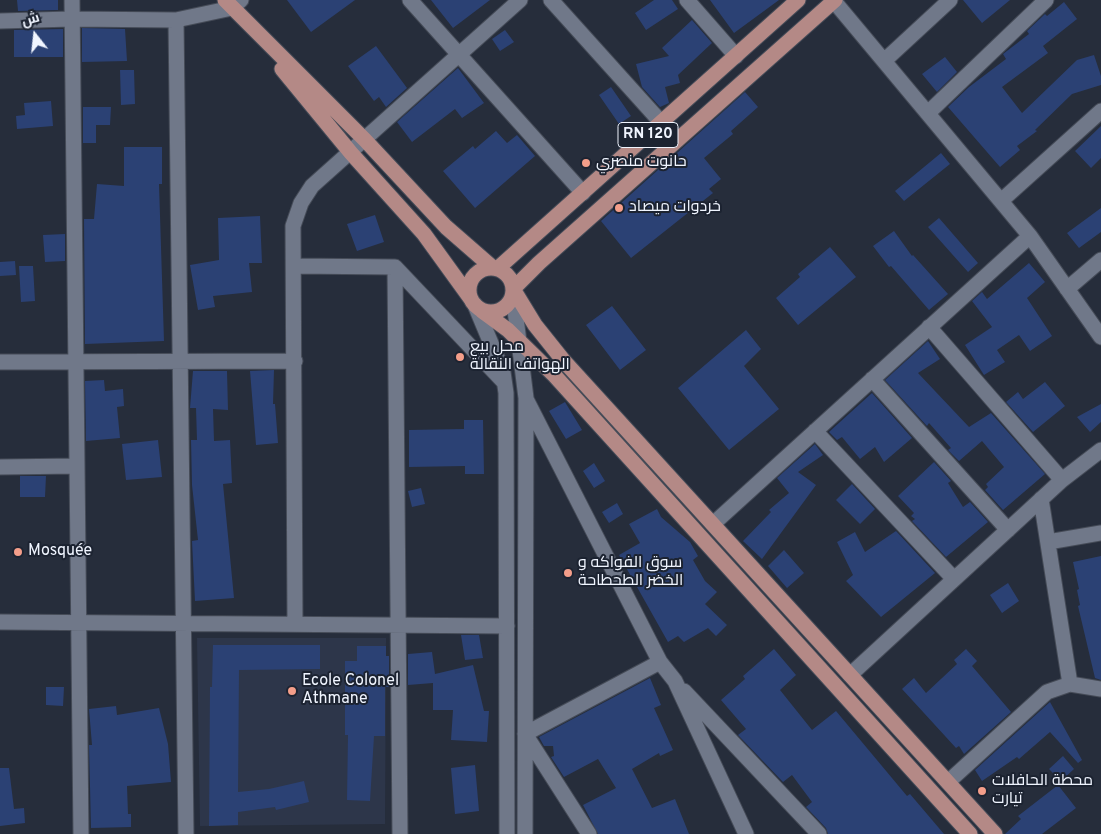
<!DOCTYPE html>
<html>
<head>
<meta charset="utf-8">
<style>
  body { margin:0 }
  #map { position:relative; width:1101px; height:834px; overflow:hidden; background:#262d3b; font-family:Overpass,Cairo,sans-serif }
  canvas { display:block }
  .north { position:absolute; left:10px; top:10px; width:50px; height:50px; -webkit-text-stroke:4px #1c2331; paint-order:stroke; rotate:344deg; font-size:14px; font-weight:700; line-height:20px; text-align:center; color:#f0f5ff }
  .north::after { content:''; display:block; margin:auto; width:18px; height:22px; background:#f0f5ff; clip-path:polygon(50% 0,100% 100%,50% 72%,0 100%) }
</style>
</head>
<body>
<div id="map">
<canvas width="1101" height="834"></canvas>
<div class="north">ش</div>
</div>
<script>
const context = document.querySelector('canvas').getContext('2d');
context.lineJoin = 'round';
function fill(path, color) { context.fillStyle = color; context.fill(path, 'evenodd'); }
const toPath = rows => new Path2D(rows.map(r => 'M' + r).join(''));
function strokePath(path, color, width, dash) { context.strokeStyle = color; context.lineWidth = width; context.lineCap = dash ? 'butt' : 'round'; context.setLineDash(dash || []); context.stroke(path); }
function label(font, color, halo, rows, align = 'center') {
  context.font = font + ' Overpass,Cairo,sans-serif'; context.lineWidth = 4; context.setLineDash([]); context.textBaseline = 'middle'; context.strokeStyle = halo; context.fillStyle = color; for (const [text, x, y, turn = 0] of rows) {
    context.save(); context.translate(x, y); context.rotate((+turn || 0) * Math.PI / 180); context.textAlign = isNaN(turn) ? turn : align; if (halo) context.strokeText(text, 0, 0); context.fillText(text, 0, 0); context.restore();
  }
}
fill(toPath([
  [197,638,386,638,385,824,200,826]
]), '#2d364a');
fill(toPath([
  [17,0,58,0,58,10,18,11],
  [287,0,355,0,311,32],
  [431,0,490,0,453,28],
  [654,0,672,0,678,9,646,30,635,13],
  [710,0,779,0,734,33],
  [963,0,1010,0,982,23],
  [1064,2,1077,19,1043,46,1048,53,1002,87,1022,113,1077,60,1094,55,1101,76,1101,85,1072,94,1035,130,1037,131,1017,146,1020,150,1000,167,948,107,969,87,1006,59,1003,54,1029,34,1027,31,1045,14,1047,16],
  [692,20,712,43,678,75,680,83,665,87,669,103,660,107,642,87,636,64,669,56,662,48],
  [82,28,125,29,127,61,82,62],
  [63,29,63,57,14,57,14,30],
  [505,30,514,42,500,51,492,39],
  [376,46,407,88,386,107,379,97,374,101,348,66],
  [945,57,957,72,937,92,922,74],
  [458,68,484,103,462,118,455,109,412,142,397,122],
  [120,70,134,70,135,104,121,105],
  [611,87,631,116,619,124,599,95],
  [745,92,758,107,731,131,733,134,704,158,721,179,709,189,713,193,631,258,601,221],
  [51,101,53,126,17,129,16,116,25,115,24,103],
  [83,107,111,107,110,125,96,125,96,143,83,143],
  [1101,126,1101,158,1091,168,1075,151],
  [496,131,507,143,517,135,535,156,475,208,443,171,473,146,475,149],
  [124,147,162,147,162,184,159,184,164,341,85,344,84,219,94,219,97,184,124,186],
  [941,153,950,164,904,201,895,191],
  [1101,208,1101,232,1079,248,1067,233],
  [375,215,384,242,357,251,347,224],
  [260,216,262,263,249,263,252,292,213,296,215,307,198,310,190,265,219,260,218,218],
  [939,218,978,263,968,272,928,227],
  [894,231,912,256,913,255,948,294,929,310,891,266,889,267,873,246],
  [65,234,65,261,45,262,43,235],
  [830,247,856,277,798,325,776,298,800,277,798,274],
  [15,261,16,275,0,276,0,262],
  [1029,263,1045,282,1027,298,1052,336,1030,351,1019,335,997,350,1005,362,984,375,965,345,992,327,972,301,982,292,987,299],
  [19,266,33,266,35,301,21,302],
  [612,306,646,350,620,370,586,325],
  [746,330,761,349,744,366,779,409,729,450,678,388],
  [928,341,940,359,918,373,969,427,991,413,1045,474,1003,510,985,490,988,487,986,484,1004,467,982,441,959,461,948,450,951,448,929,423,927,426,885,380],
  [274,370,273,404,275,404,278,443,256,445,250,371],
  [193,371,227,371,228,410,213,409,214,441,230,440,232,483,223,484,234,598,195,601,192,541,198,540,192,485,191,440,197,440,196,408,190,408],
  [104,380,105,391,123,389,124,406,117,407,120,438,86,441,85,381],
  [1045,382,1065,406,1033,432,1006,402,1018,392,1023,399],
  [872,393,912,438,884,462,875,447,860,459,842,437,837,440,829,432],
  [565,402,582,430,566,439,549,411],
  [1101,404,1101,422,1090,432,1077,417],
  [464,420,483,420,484,474,465,474,465,466,409,467,409,430,464,429],
  [158,440,162,477,126,480,122,444],
  [815,444,823,455,798,472,816,485,762,559,743,541,771,512,769,510,789,493,777,478],
  [934,462,951,481,948,483,963,507,970,502,988,522,946,557,912,521,915,519,911,516,914,513,898,496],
  [594,463,605,481,594,488,583,471],
  [20,476,46,476,45,497,20,497],
  [852,484,875,509,860,524,836,500],
  [421,488,425,504,412,507,408,491],
  [617,503,623,514,609,523,602,512],
  [657,509,661,517,690,542,698,556,693,560,705,581,717,592,705,604,727,625,716,636,708,628,684,642,678,636,668,642,619,555,640,543,629,524],
  [896,531,935,573,881,617,846,581,853,575,837,542,855,532,865,552],
  [784,550,804,573,787,588,768,566],
  [1101,556,1101,680,1095,678,1078,606,1080,605,1077,590,1079,589,1073,562],
  [1008,583,1019,601,1002,613,990,595],
  [461,635,479,635,483,658,465,660],
  [213,645,320,645,320,669,239,670,238,792,269,789,304,781,309,802,276,810,275,807,238,812,238,825,209,826,210,687,212,687],
  [357,646,386,646,386,656,389,656,389,687,385,687,385,736,374,736,370,801,347,800,348,735,345,735,345,661,357,661],
  [774,649,796,675,780,690,812,730,836,711,907,796,910,794,944,834,828,834,826,828,806,807,812,802,792,775,783,782,738,735,746,729,721,700,745,679,743,676],
  [966,649,977,661,972,666,1011,712,964,754,959,746,956,748,902,689,914,678,926,693,957,664,954,660],
  [432,652,435,674,473,665,484,711,489,711,487,742,451,740,453,710,433,710,433,683,408,685,408,654],
  [650,678,661,705,654,708,673,750,660,756,659,753,632,769,652,808,675,799,689,834,598,834,583,805,616,788,598,759,564,777,551,757,554,756,553,746,544,746,539,737],
  [46,687,64,687,63,706,46,705],
  [1050,702,1082,760,1078,763,1050,732,1019,759,1017,757,982,781,975,770],
  [116,706,117,715,159,708,168,744,171,782,127,786,128,814,131,814,131,827,91,828,89,745,92,745,89,709],
  [1063,756,1074,769,1061,781,1049,769],
  [475,765,479,811,455,814,451,768],
  [0,768,9,768,14,809,24,808,25,823,0,826],
  [1058,785,1076,808,1042,834,1005,834,1021,819,1018,816]
]), '#2b4174');
const minor = toPath([
  [72,0,81,834],
  [410,0,583,193],
  [551,0,677,140],
  [687,0,736,56],
  [833,0,1030,236,1101,337],
  [176,20,186,834],
  [0,21,71,19,176,20,232,8,241,0],
  [884,61,950,0],
  [928,113,1046,0],
  [1001,201,1101,111],
  [294,266,395,267,503,381],
  [395,267,400,834],
  [1067,289,1101,260],
  [513,294,526,398,525,834],
  [475,305,503,372,506,393,507,834],
  [929,327,1062,480],
  [0,362,295,361],
  [872,379,1008,530],
  [527,401,660,662,675,681,746,834],
  [815,431,954,579],
  [0,467,76,466],
  [1041,499,1070,684],
  [713,524,1030,236],
  [1048,542,1101,533],
  [0,622,507,626],
  [295,624,293,226,301,203,312,186,520,0],
  [850,675,1062,480,1101,450],
  [684,691,819,834],
  [948,782,1047,692,1070,684,1101,689],
  [589,834,525,734,660,662]
]);
const major = toPath([
  [225,0,365,140,446,227,493,268],
  [835,0,539,263,513,289,535,325,563,360,995,834],
  [282,69,351,153,424,234,471,299],
  '469 290a22 22 0 1 1 44 0a22 22 0 1 1-44 0Z',
  [497,269,798,0],
  [482,311,508,330,555,376,970,834]
]);
strokePath(minor, '#454b57', 17);
strokePath(major, '#454b57', 17);
strokePath(minor, '#707889', 15);
strokePath(major, '#b48986', 15);
for (const [x, y, r, color] of [
  [586,163,5,"#f49e8a"],
  [619,208,5,"#f49e8a"],
  [460,357,5,"#f49e8a"],
  [18,552,5,"#f49e8a"],
  [568,573,5,"#f49e8a"],
  [292,691,5,"#f49e8a"],
  [982,791,5,"#f49e8a"]
]) { const dot = new Path2D(); dot.arc(x, y, r, 0, 2 * Math.PI); context.fillStyle = color; context.fill(dot); strokePath(dot, '#1c2331', 2); }
for (const [x, y, w] of [
  [648,135,60]
]) { const box = new Path2D(); box.roundRect(x - w / 2, y - 12.5, w, 25, 4); context.fillStyle = '#1c2331'; context.fill(box); strokePath(box, '#f0f5ff', 1); }
label('bold 15px', '#f0f5ff', null, [
  ["RN 120",648,135]
]);
label('16px', '#f0f5ff', '#1c2331', [
  ["حانوت منصري",596,163],
  ["خردوات ميصاد",629,208],
  ["محل بيع",470,348],
  ["الهواتف النقالة",470,366],
  ["Mosquée",28,552],
  ["سوق الفواكه و",578,564],
  ["الخضر الطحطاحة",578,582],
  ["Ecole Colonel",302,682],
  ["Athmane",302,700],
  ["محطة الحافلات",992,782],
  ["تيارت",992,800]
], 'left');
</script>
</body>
</html>
